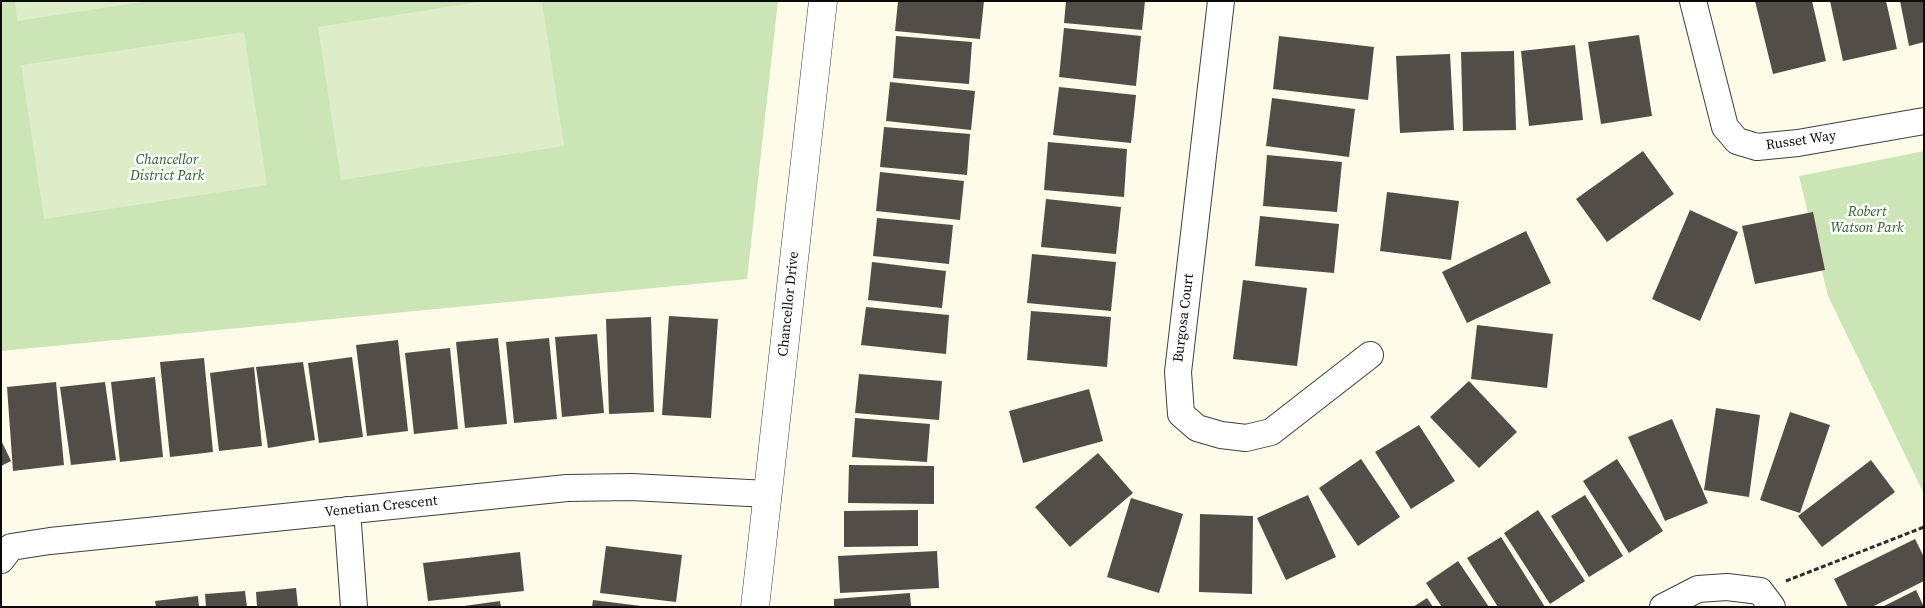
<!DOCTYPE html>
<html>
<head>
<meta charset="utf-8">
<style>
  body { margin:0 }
  #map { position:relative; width:1925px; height:608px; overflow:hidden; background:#fefbe9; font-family:"Source Serif 4",serif }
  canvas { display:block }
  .frame { position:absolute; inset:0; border:2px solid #0b0b0b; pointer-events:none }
</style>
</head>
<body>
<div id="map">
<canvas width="1925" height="608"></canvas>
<div class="frame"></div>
</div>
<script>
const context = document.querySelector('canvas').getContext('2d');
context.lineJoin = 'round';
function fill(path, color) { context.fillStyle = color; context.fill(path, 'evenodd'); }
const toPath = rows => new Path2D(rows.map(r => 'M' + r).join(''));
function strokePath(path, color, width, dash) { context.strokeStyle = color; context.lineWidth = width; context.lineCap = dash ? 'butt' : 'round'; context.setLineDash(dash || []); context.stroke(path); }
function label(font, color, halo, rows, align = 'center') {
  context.font = font + ' "Source Serif 4",serif'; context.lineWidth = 5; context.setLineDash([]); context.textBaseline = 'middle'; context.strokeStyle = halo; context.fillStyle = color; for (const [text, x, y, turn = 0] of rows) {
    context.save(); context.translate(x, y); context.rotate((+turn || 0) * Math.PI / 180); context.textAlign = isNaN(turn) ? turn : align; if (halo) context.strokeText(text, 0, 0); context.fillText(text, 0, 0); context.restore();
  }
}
fill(toPath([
  [1,1,778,1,747,279,1,351],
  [1924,151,1924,494,1828,296,1799,176]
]), '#cbe5b6');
fill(toPath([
  [15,1,149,1,17,21],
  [485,1,542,1,564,146,341,180,318,27],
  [244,32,267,185,44,219,21,65]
]), '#ddedc7');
fill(toPath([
  [898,1,984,1,980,39,895,31],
  [1066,1,1145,1,1142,30,1064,23],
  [1755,1,1812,1,1826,61,1773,74],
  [1830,1,1886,1,1897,49,1843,61],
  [1900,1,1924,1,1924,42,1909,46],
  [1064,28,1141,36,1136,86,1059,77],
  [1639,35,1652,116,1601,124,1588,42],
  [896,36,972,42,969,84,893,78],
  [1279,36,1374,47,1368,100,1273,89],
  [1575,45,1583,120,1529,126,1521,51],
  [1514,51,1516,130,1463,131,1461,52],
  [1450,54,1454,130,1400,133,1396,56],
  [890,82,975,91,971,130,886,121],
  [1059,87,1136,95,1131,143,1053,135],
  [1272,98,1355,109,1349,157,1266,146],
  [884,127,970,134,967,175,880,167],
  [1048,142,1127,149,1124,197,1044,190],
  [1643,151,1674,194,1607,242,1576,199],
  [1267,155,1342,162,1337,212,1263,206],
  [880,172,964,181,960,220,876,211],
  [1387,192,1459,201,1451,260,1380,251],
  [1046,199,1121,207,1116,254,1041,247],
  [1690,210,1738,232,1700,321,1652,299],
  [1813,212,1825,270,1755,284,1742,226],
  [1260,216,1339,224,1334,273,1255,266],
  [877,218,953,225,949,264,873,256],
  [1526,231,1551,283,1467,323,1442,272],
  [1032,254,1116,262,1111,311,1027,303],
  [872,262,946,271,942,308,868,300],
  [1243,280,1307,288,1297,366,1233,359],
  [866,307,949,315,946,354,861,345],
  [1031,311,1111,317,1107,367,1027,360],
  [669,316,718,319,711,418,662,415],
  [651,317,654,412,609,414,606,319],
  [1477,325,1553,334,1547,388,1471,379],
  [597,334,604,413,562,417,555,337],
  [498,338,507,424,465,428,456,342],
  [549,338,557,419,514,423,506,342],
  [398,340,408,431,367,436,356,345],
  [450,348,458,429,414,434,405,353],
  [352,357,363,437,319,443,308,363],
  [204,358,213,452,170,457,160,362],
  [303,362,315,440,268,448,256,367],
  [254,367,262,446,219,451,210,373],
  [859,374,942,381,939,420,855,413],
  [155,377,163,457,120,462,111,382],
  [1469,381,1517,432,1479,468,1430,417],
  [56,382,64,465,13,471,7,387],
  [105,382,116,460,71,465,60,387],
  [1089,389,1103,441,1023,463,1009,411],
  [1716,408,1760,415,1749,497,1704,490],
  [1790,412,1830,425,1800,513,1760,500],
  [855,418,930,424,927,462,852,457],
  [1672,419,1708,503,1665,521,1628,437],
  [1419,425,1455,481,1411,509,1375,452],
  [1,440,11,461,1,466],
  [1098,453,1133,493,1070,547,1035,507],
  [1361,459,1400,517,1358,546,1319,488],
  [1617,459,1663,531,1629,553,1583,481],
  [1871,460,1895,492,1822,547,1798,516],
  [849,465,934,466,934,504,848,503],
  [1308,495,1336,557,1286,580,1257,518],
  [1585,495,1623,556,1589,577,1551,516],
  [1131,498,1183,514,1159,593,1107,577],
  [918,510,918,546,844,547,844,511],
  [1538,510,1585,581,1550,604,1504,533],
  [1200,514,1253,516,1252,594,1199,592],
  [1501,537,1545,607,1498,607,1467,558],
  [1915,539,1924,557,1924,581,1872,607,1848,607,1834,579],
  [606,546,682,555,676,602,600,593],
  [937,551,939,588,840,593,838,556],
  [520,552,524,591,428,601,423,563],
  [1458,561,1489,607,1442,607,1426,583],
  [296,588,298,607,257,607,256,592],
  [1916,590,1924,607,1882,607],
  [245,591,247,607,206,607,205,594],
  [910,593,911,607,834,607,834,599],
  [198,596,199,607,156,607,155,601],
  [1427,598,1433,607,1413,607],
  [593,600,641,606,641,607,592,607],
  [500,601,501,607,464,607,464,606]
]), '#534d48');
const minor = toPath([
  [1221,1,1178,372,1181,414,1197,428,1221,435,1246,438,1271,432,1370,355],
  [1693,1,1725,127,1737,141,1757,147,1798,143,1924,121],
  [347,510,354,607],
  [1,560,11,547,50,541,567,488,632,487,768,494],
  [1663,607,1698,589,1727,587,1760,591,1772,607]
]);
const tertiary = toPath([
  [755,607,823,1]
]);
strokePath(minor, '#3e3e3e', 28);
strokePath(tertiary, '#3e3e3e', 29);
strokePath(toPath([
  [1786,581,1924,527]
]), '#2d2d2d', 3, [5, 2.5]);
strokePath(minor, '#fff', 26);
strokePath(tertiary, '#fff', 28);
label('14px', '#0b0b0b', '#fff', [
  ["Russet Way",1801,141,-8],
  ["Chancellor Drive",789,304,-84],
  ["Burgosa Court",1184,318,-83],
  ["Venetian Crescent",381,507,-6]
]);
label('italic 14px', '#285e20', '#fff', [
  ["Chancellor",167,160],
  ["District Park",167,176],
  ["Robert",1867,212],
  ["Watson Park",1867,228]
]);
</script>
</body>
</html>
